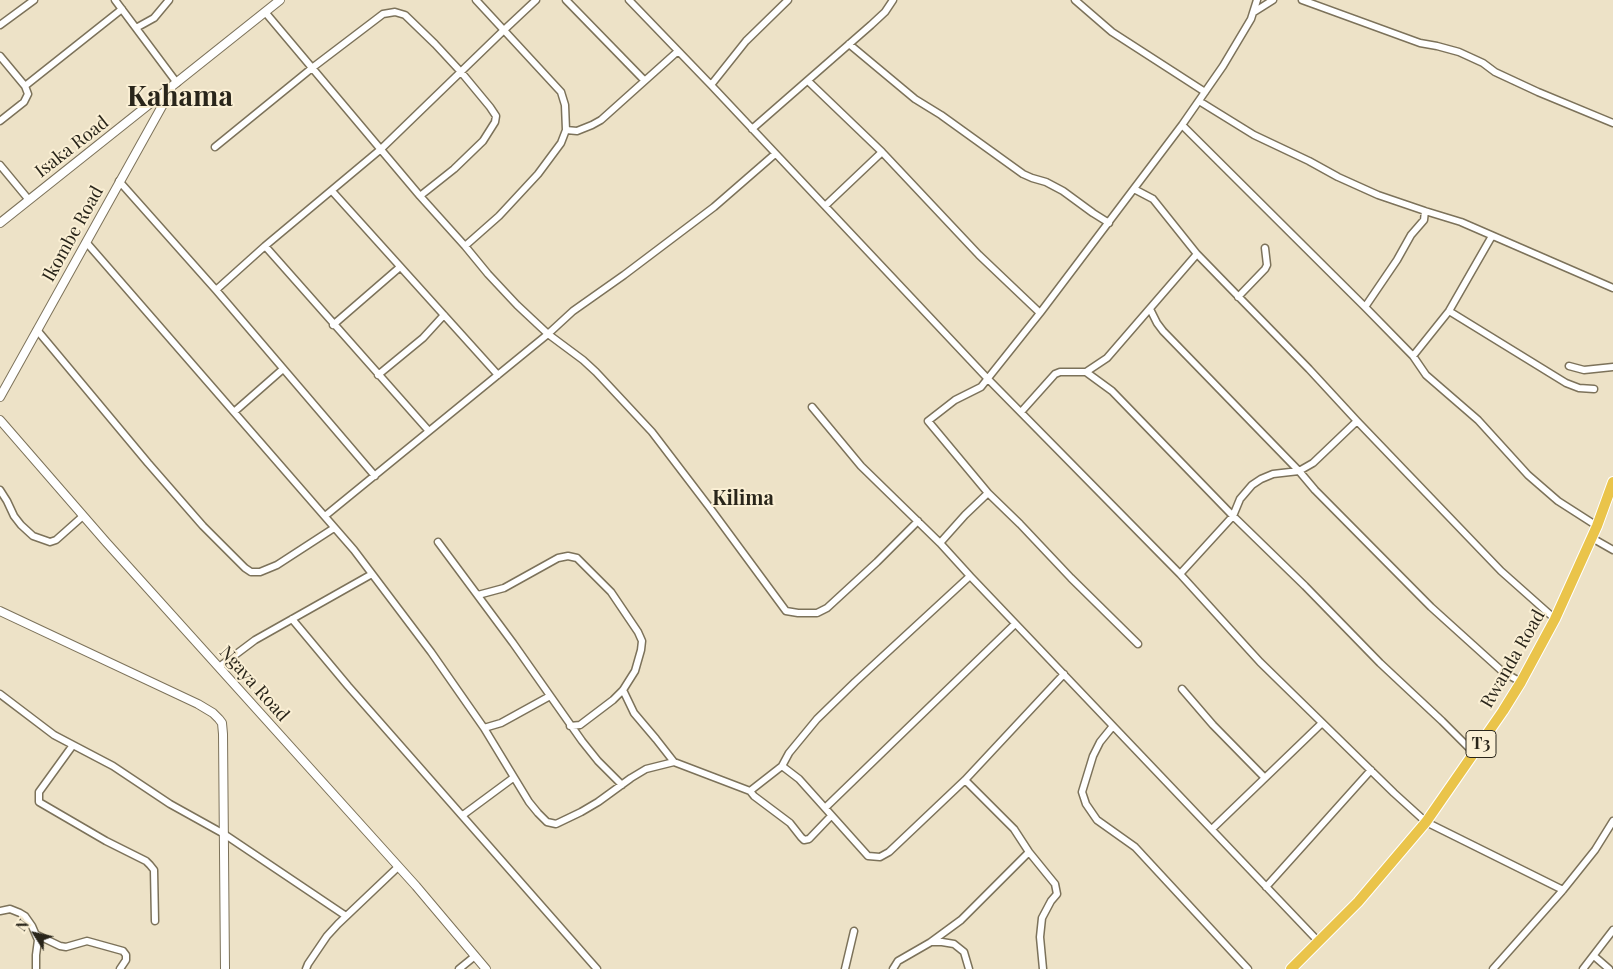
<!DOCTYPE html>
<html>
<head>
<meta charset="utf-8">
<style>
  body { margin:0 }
  #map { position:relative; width:1613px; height:969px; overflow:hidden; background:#ede2c7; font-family:"Playfair Display",serif }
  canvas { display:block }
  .north { position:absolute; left:10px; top:909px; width:50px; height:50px; -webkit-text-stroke:4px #faefd4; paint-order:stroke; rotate:305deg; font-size:14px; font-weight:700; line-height:20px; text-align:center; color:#29251a }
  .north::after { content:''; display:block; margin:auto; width:18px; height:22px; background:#29251a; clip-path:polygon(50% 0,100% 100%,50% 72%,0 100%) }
</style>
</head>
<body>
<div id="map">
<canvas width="1613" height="969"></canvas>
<div class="north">N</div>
</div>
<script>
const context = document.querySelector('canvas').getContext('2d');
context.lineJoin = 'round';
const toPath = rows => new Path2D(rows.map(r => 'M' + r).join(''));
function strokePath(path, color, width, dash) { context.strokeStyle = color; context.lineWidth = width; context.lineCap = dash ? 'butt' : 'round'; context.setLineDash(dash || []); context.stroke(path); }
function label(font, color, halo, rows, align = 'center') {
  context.font = font + ' "Playfair Display",serif'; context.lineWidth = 4; context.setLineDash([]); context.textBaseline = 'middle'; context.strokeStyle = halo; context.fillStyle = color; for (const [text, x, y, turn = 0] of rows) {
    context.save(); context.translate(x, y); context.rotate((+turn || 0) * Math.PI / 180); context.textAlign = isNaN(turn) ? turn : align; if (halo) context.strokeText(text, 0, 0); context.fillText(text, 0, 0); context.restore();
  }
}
const minor = toPath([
  [115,0,177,83],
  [566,0,644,80],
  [629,0,711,85,988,379,1180,574,1260,662,1394,793,1426,822,1563,890],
  [1075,0,1112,32,1205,92],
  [1302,0,1420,43,1437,46,1459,52,1483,63,1495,72,1538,92,1613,123],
  [265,12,420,196,465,246,488,274,517,305,548,334,583,360,596,372,652,432,710,508,786,611,798,613,817,613,827,608,877,562,918,521],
  [1254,12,1273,0],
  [0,25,34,0],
  [136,28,154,18,169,0],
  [849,44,915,99,941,115,1023,174,1032,178,1046,182,1063,191,1093,213,1109,223],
  [0,56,25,86,28,94,24,102,0,121],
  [808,81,882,152,979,255,1040,313],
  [711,85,746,41,788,0],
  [25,86,122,9],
  [1199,101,1254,135,1309,161,1338,177,1378,195,1425,211,1461,222,1613,288],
  [1182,125,1365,307,1413,356,1426,375,1478,420,1528,475,1558,501,1597,526],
  [752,129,871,25,885,12,893,0],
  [566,130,577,131,592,125,601,120,678,51],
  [215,147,312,68,383,14,395,12,405,15,435,44,461,72,490,107,496,116,495,122,483,141,454,169,420,196],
  [0,165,29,200],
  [119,181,216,290,375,476],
  [1134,189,1153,199,1197,254,1309,369,1357,421,1501,571,1555,619],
  [332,191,498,375],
  [825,206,882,152],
  [86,242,354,550,431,652,484,728,529,802,538,813,547,822,556,824,581,812,598,802,631,778,646,769,674,762,750,791,754,796,790,823,801,837,804,840,809,839,831,816],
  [265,246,428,430],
  [465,246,499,216,538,174,561,143,566,130,565,105,561,92,476,0],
  [216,290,265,246,381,149,504,30,536,0],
  [1238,297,1265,269,1267,265,1265,248],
  [1365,307,1397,260,1411,235,1424,220,1425,211],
  [1150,309,1157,323,1163,331,1299,471,1315,490,1431,607,1503,672,1521,682],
  [1449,311,1566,383,1579,388,1594,389],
  [333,325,400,267],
  [37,330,148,463,203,526,245,568,251,572,260,572,277,565,334,528],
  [1413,356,1449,311,1492,236],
  [1569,366,1584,370,1613,367],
  [1086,372,1112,391,1233,516,1305,586,1380,663,1442,721,1475,754],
  [378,375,423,338,444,315],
  [812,407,861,466,940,543],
  [234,412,283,369],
  [1021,412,1055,374,1060,372,1086,372,1107,358,1197,254],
  [0,490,7,501,14,516,21,525,33,536,50,542,56,540,83,516],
  [988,493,1020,524,1071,578,1138,644],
  [325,516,548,334,573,311,624,275,714,207,775,154],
  [1592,538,1613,550],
  [438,542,513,643,582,741,598,761,622,785],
  [1180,574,1233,516,1240,499,1252,485,1261,479,1273,474,1299,471,1313,463,1357,421],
  [970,576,1318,941],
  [478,595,504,588,558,558,568,556,577,558,611,592,638,632,642,641,641,650,635,671,623,690,613,700,580,725,570,726],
  [292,619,348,686,597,969],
  [219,667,255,640,372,574],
  [1182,689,1213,725,1265,778],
  [623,690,634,713,656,739,674,762],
  [0,694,54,735,113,766,170,804,224,834,346,916],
  [1113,726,1100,742,1093,756,1082,792,1086,804,1097,820,1135,847,1248,969],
  [484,728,501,723,550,696],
  [73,745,39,792,39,802,106,841,146,861,150,865,154,870,155,921],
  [782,766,799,779,868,856,880,857,889,852,965,780,1064,674],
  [965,780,1014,829,1029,852,1055,884,1057,894,1051,901,1042,918,1040,937,1043,969],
  [750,791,782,766,789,753,817,719,855,682,970,576,940,543,965,515,988,493,928,421,955,400,981,387,1040,313,1182,125,1223,66,1251,19,1257,0],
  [825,808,1015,624],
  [463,815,513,778],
  [1212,829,1322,723],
  [1266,887,1371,770],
  [0,911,10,909,20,913,25,916,32,926,38,940,36,955,36,969],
  [37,935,60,946,66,947,87,941,123,951,126,955,126,960,120,969],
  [931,942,942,942,954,944,964,952,969,969],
  [1594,956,1609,969],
  [306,969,308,964,327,936,338,924,398,867],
  [459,969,475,956],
  [845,969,854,931],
  [893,969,898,961,931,942,961,920,1029,852],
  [1493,969,1563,890,1595,850,1613,821],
  [1583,969,1613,930]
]);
const tertiary = toPath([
  [0,223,280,0],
  [0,397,171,90],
  [0,420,106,542,416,886,486,969],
  [0,611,198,704,213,713,219,719,222,723,223,734,225,969]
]);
const trunk = toPath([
  [1291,969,1358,902,1426,822,1503,711,1521,682,1555,619,1597,526,1613,482]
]);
strokePath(minor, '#7c725a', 9);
strokePath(tertiary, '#7c725a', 10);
strokePath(trunk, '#fff', 12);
strokePath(minor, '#fff', 6);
strokePath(tertiary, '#fff', 8);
strokePath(trunk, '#eac44a', 10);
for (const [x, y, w] of [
  [1481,744,30]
]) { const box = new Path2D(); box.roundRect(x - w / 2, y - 13.5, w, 27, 4); context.fillStyle = '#faefd4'; context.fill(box); strokePath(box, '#29251a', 1); }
label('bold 16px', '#29251a', null, [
  ["T3",1481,744]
]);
label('18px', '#29251a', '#faefd4', [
  ["Isaka Road",72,147,-38],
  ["Ikombe Road",73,234,-61],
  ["Rwanda Road",1513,659,-60],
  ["Ngaya Road",254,684,48]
]);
label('bold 20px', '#29251a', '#faefd4', [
  ["Kilima",743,499]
]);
label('bold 28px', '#29251a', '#faefd4', [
  ["Kahama",180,97]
]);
</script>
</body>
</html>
